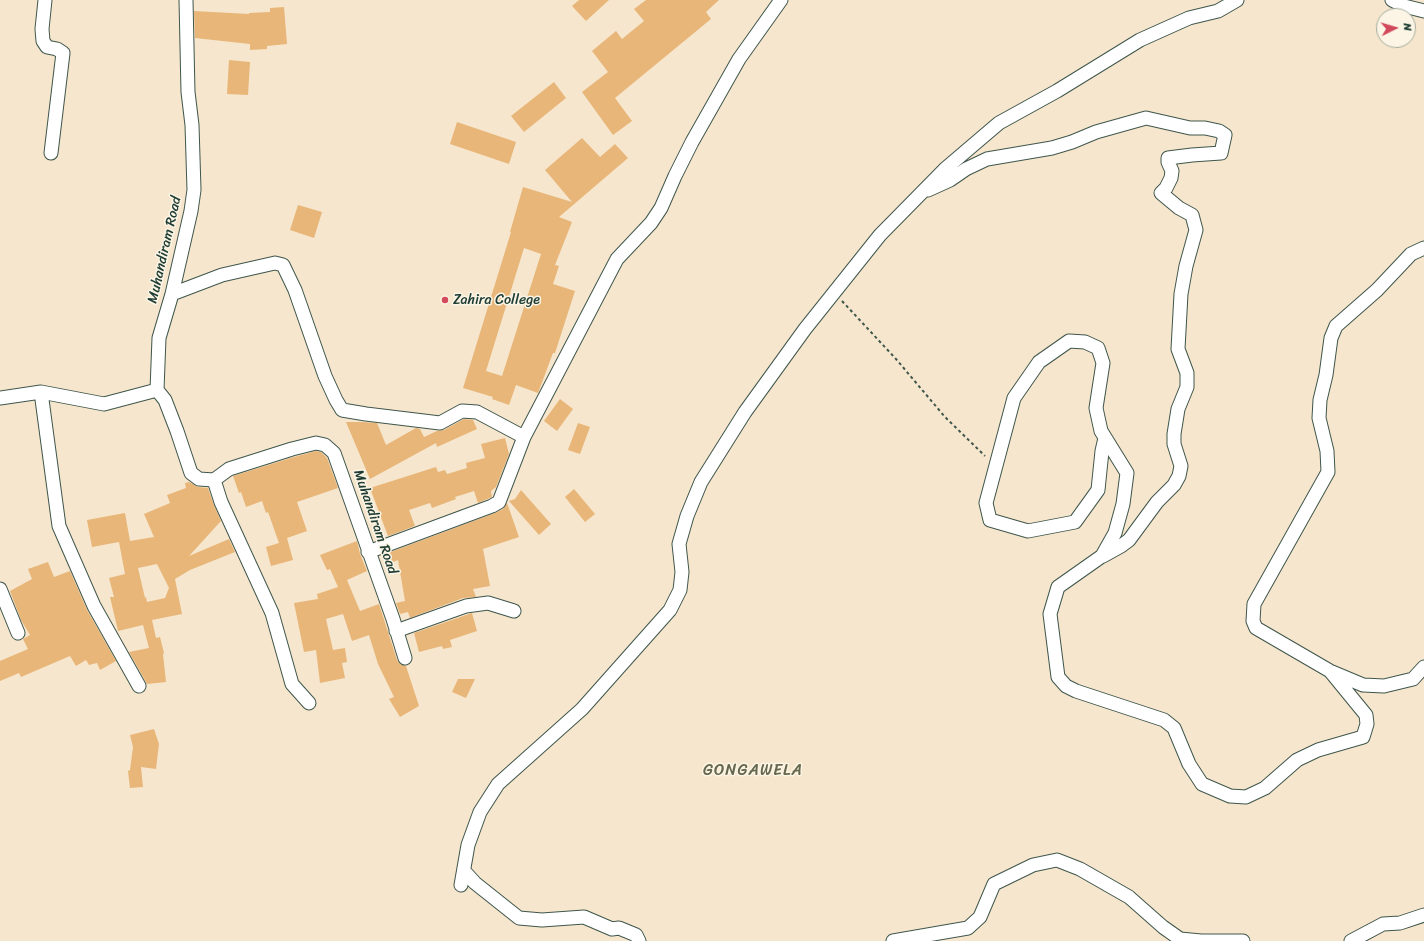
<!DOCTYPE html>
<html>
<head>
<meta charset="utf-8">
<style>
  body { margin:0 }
  #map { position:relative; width:1424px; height:941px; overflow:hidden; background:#f6e6cd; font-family:Sriracha,sans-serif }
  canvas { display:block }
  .north { position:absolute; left:1376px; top:8px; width:40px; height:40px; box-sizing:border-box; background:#fcf5e5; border:1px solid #a4ab9e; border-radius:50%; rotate:85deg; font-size:11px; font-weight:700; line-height:16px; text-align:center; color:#1f3d34 }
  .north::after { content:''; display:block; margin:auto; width:14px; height:18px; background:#d1495b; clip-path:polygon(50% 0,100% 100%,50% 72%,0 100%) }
</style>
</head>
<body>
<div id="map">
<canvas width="1424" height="941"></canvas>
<div class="north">N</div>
</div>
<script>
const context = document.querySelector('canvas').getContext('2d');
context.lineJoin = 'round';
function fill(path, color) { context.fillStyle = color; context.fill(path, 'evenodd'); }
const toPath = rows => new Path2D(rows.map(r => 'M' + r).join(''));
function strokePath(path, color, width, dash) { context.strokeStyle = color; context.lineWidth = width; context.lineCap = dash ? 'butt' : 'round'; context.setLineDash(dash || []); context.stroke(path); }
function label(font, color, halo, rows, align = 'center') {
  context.font = font + ' Sriracha,sans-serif'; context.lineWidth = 3; context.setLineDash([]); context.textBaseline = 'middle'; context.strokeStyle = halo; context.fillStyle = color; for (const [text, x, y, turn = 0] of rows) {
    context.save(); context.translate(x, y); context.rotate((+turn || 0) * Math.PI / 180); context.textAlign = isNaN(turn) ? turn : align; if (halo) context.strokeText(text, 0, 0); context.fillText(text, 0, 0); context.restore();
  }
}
fill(toPath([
  [579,0,609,0,586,21,572,6],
  [646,0,719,0,706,12,711,19,615,98,632,121,613,135,582,92,608,72,592,51,616,31,622,39,644,21,634,9],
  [284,7,287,44,267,46,267,49,250,50,250,44,195,38,194,11,249,14,249,13,270,12,270,8],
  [229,60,250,62,248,95,227,94],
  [554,82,566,98,524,132,511,116],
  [457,122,516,142,509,164,450,144],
  [582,138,600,157,615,144,628,158,559,217,572,222,555,265,559,266,553,284,575,291,555,353,553,353,538,393,516,385,509,405,492,399,493,397,463,388,511,232,510,232,523,187,572,202,545,170],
  [524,248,541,254,502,376,486,371],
  [298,205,322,212,314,238,290,230],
  [560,399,573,409,557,431,544,421],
  [464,419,473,420,477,429,437,447,436,443,370,479,346,422,362,422,377,423,386,445,416,428,420,429,424,437,437,431,444,430],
  [578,423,590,427,580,454,568,450],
  [505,438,509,454,496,487,491,491,492,497,478,503,474,491,455,497,456,499,432,508,430,503,409,510,415,526,388,536,370,488,436,467,438,472,445,470,447,474,467,468,466,463,485,458,481,444],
  [316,451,321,452,327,458,338,488,297,502,307,531,287,538,293,560,271,566,266,547,279,543,268,512,266,513,262,501,246,507,241,492,239,493,233,476,294,457],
  [189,482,198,487,208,488,214,505,221,521,189,556,229,539,235,552,190,570,175,579,182,614,152,620,156,638,160,637,164,653,163,654,166,682,147,684,129,652,149,648,143,625,118,631,110,597,114,597,109,578,125,574,119,542,92,547,87,520,125,513,130,541,154,537,144,514,170,503,167,495,186,488,185,483],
  [157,564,169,588,165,598,147,602,146,597,145,598,138,568],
  [574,489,595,514,585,522,565,497],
  [521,490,551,524,539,535,509,501,515,499],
  [507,503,519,537,483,549,490,586,473,589,476,597,463,598,410,618,408,612,400,614,396,603,405,601,398,560,391,563,388,553,495,513,503,509],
  [357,541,360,554,367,571,347,580,360,611,379,604,397,660,400,664,406,666,419,706,400,717,389,699,394,697,378,664,369,635,352,641,343,614,326,619,333,650,345,648,347,662,342,663,345,678,320,683,316,650,304,652,294,603,318,599,317,594,338,587,330,569,327,570,320,555],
  [48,562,54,577,70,571,87,610,116,661,100,670,97,663,89,665,86,660,76,666,70,656,21,677,19,673,0,681,0,661,28,649,23,639,30,635,21,620,10,591,32,579,28,569],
  [472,613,477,631,450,640,452,647,443,649,442,646,419,652,414,633],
  [458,679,475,679,466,698,452,692],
  [154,729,159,744,156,769,141,767,143,787,130,788,128,771,130,770,133,747,130,735]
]), '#e8b678');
const street = toPath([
  [45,0,42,29,43,41,47,47,57,49,63,53,51,153],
  [186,0,188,92,192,125,194,190,191,211,172,294,159,338,157,390,165,400,177,431,191,473,199,479,214,480,221,502,272,613,292,684,309,703],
  [1392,0,1404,6,1424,11],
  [928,190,950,180,966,169,987,159,1052,148,1072,142,1096,132,1146,118,1190,128,1205,128,1219,131,1225,135,1221,153,1192,155,1168,158,1168,162,1172,171,1171,178,1166,188,1161,193,1179,208,1192,215,1196,230,1186,266,1181,294,1178,349,1187,373,1187,387,1178,409,1174,434,1174,444,1181,466,1179,476,1174,485,1157,502,1129,540,1121,546,1103,556],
  [172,294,222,275,275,263,283,265,295,290,325,376,336,400,342,410,366,414,440,423,462,411,477,412,524,437],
  [41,392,59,526,94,606,139,686],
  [0,398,41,392,104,404,157,390],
  [1105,438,1102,451,1098,490,1075,522,1028,531,990,520,986,503,1014,398,1039,362,1069,341,1085,342,1098,348,1103,363,1096,408,1101,431,1127,473,1123,504,1115,533,1102,556,1058,587,1050,614,1058,677,1066,686,1076,691,1164,720,1174,728,1189,764,1202,784,1230,796,1246,797,1265,788,1297,760,1318,750,1363,737,1367,724,1366,715,1330,671,1256,628,1253,621,1254,604,1328,472,1327,451,1319,418,1320,400,1326,375,1331,338,1336,326,1377,290,1411,254,1424,248],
  [214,480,229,469,292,449,316,443,325,445,334,453,393,619,405,658],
  [368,552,492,506,499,502,524,437,617,259,651,223,661,208,675,176,692,142,739,59,781,0],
  [0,589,18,633],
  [396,631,466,606,488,603,514,611],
  [1332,672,1363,685,1384,686,1413,679,1424,667],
  [464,871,475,883,519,918,542,920,584,917,612,929,619,928,636,935,639,941],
  [461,885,468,845,480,812,498,784,582,709,670,610,680,590,682,572,679,544,687,516,701,482,745,412,805,329,880,235,945,169,999,123,1057,91,1140,40,1189,18,1218,11,1237,0],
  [893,941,968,928,980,917,994,884,1033,865,1057,860,1080,869,1129,897,1163,927,1180,939,1201,941,1243,941],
  [1351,941,1383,924,1400,923,1424,915]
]);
strokePath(street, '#3f564b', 15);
strokePath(toPath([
  [842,301,896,359,945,417,985,456]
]), '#3f564b', 2, [3, 3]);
strokePath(street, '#fff', 13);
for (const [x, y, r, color] of [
  [445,300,4,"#d1495b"]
]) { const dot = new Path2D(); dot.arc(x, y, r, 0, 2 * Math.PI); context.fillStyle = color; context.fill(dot); strokePath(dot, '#fcf5e5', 1.5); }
label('14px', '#1f3d34', '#fcf5e5', [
  ["Muhandiram Road",165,250,-77],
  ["Muhandiram Road",375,522,71]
]);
label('14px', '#1f3d34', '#fcf5e5', [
  ["Zahira College",453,300]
], 'left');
context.letterSpacing = '1px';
label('16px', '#65674c', '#fcf5e5', [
  ["GONGAWELA",753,771]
]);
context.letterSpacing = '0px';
</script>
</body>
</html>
